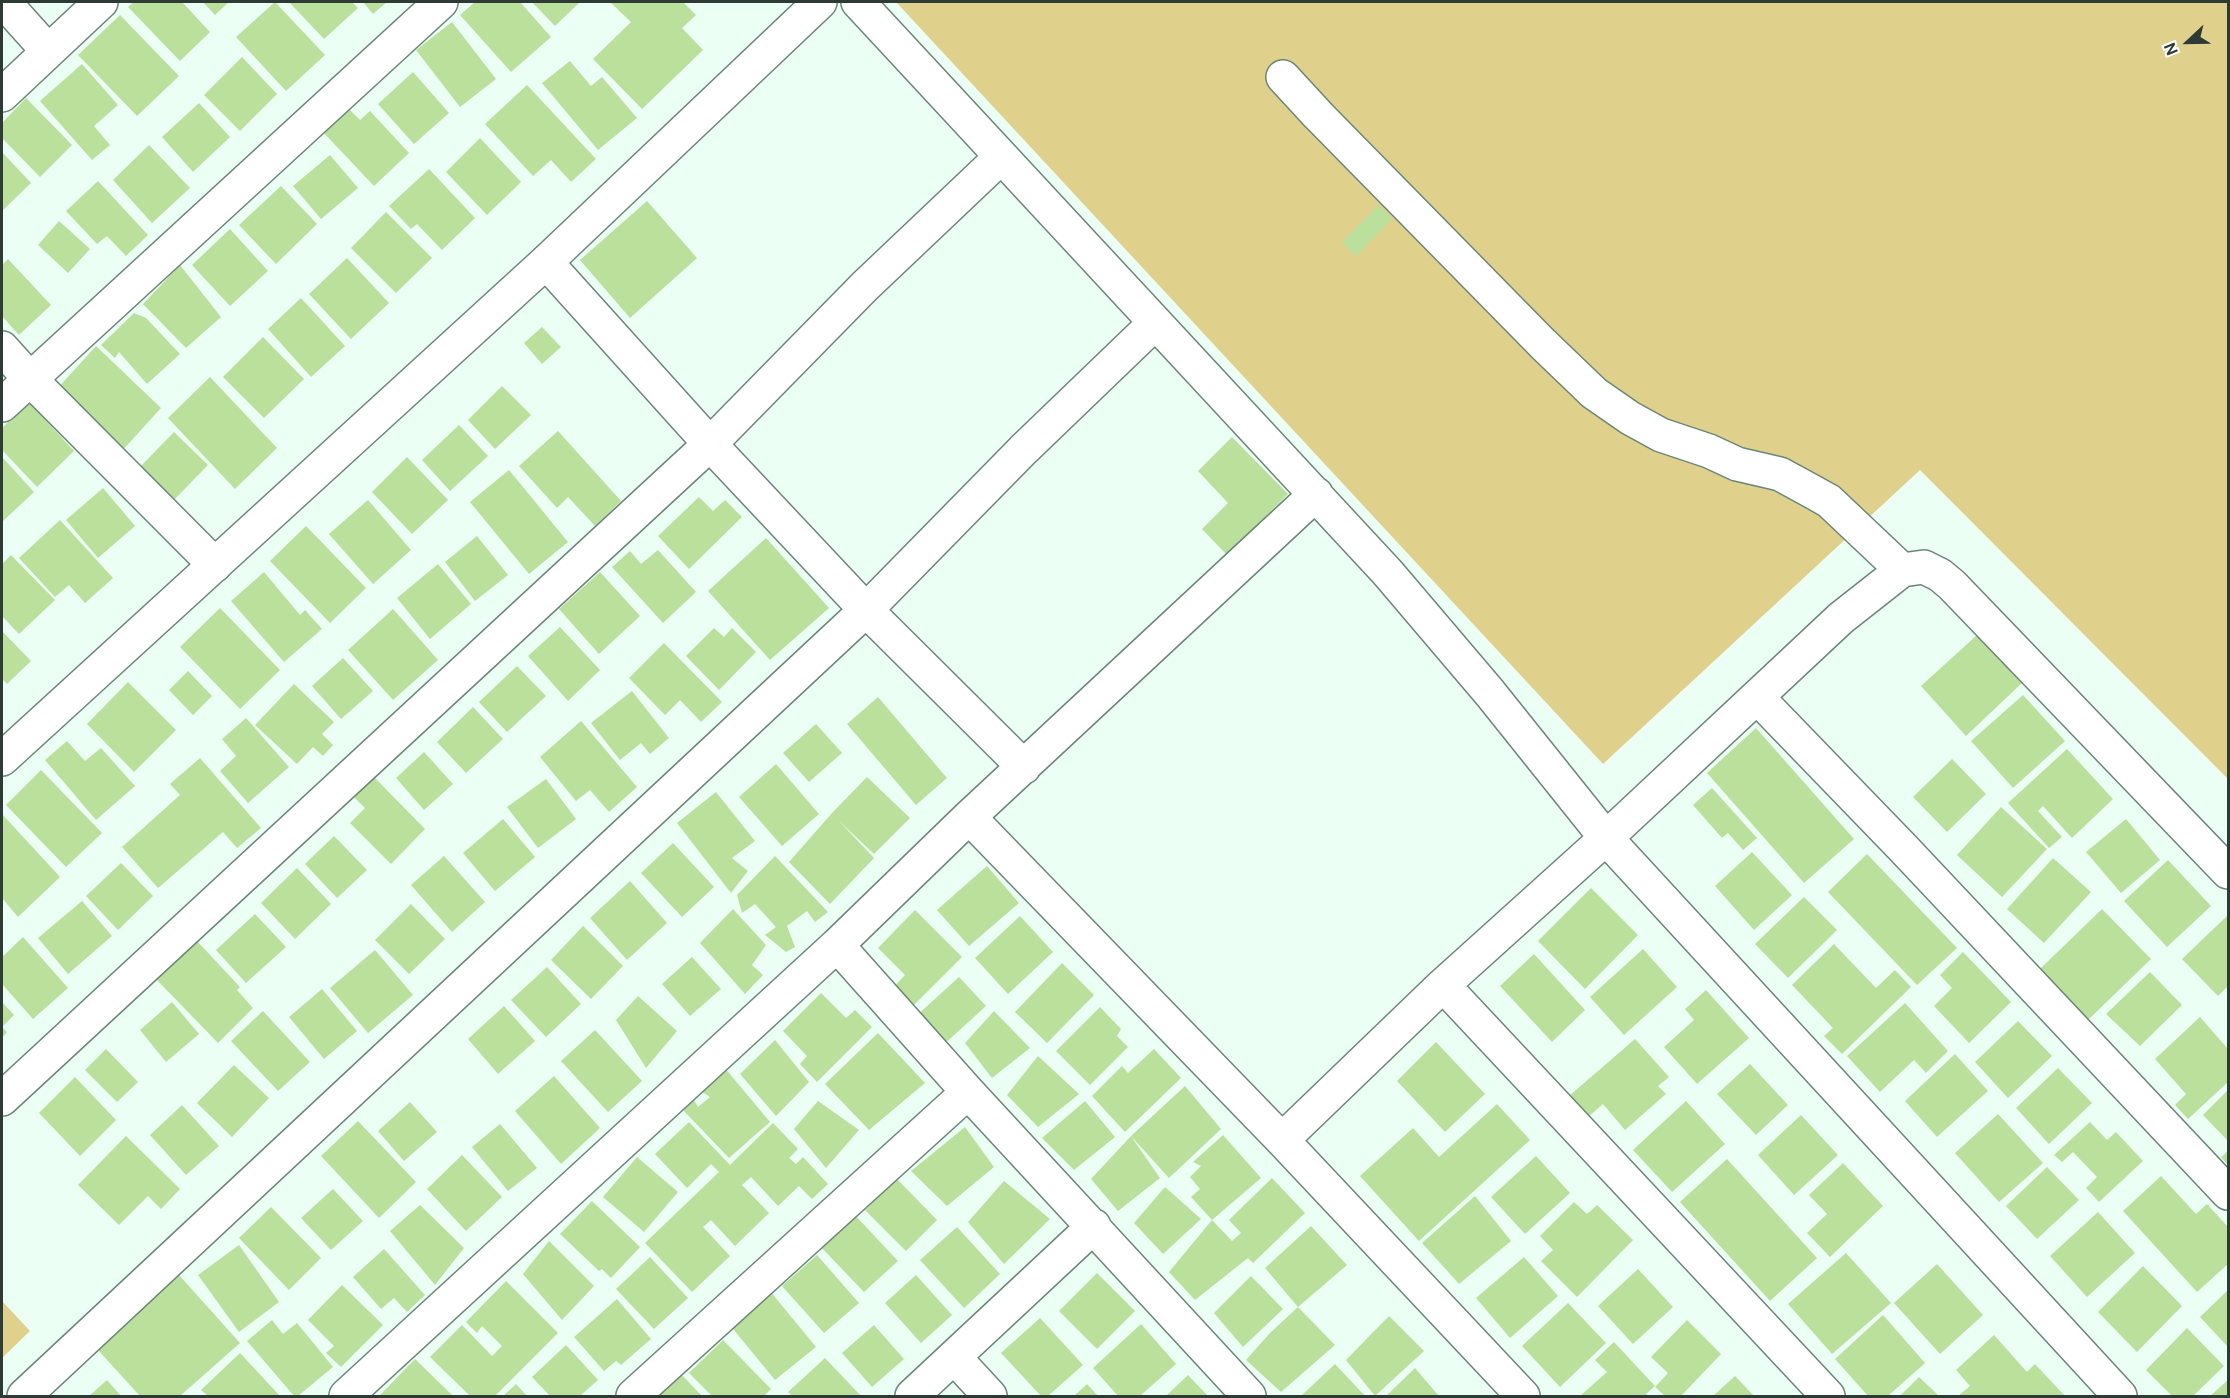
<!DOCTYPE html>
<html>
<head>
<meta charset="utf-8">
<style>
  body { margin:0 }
  #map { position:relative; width:2230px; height:1398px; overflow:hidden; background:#ebfff5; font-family:"DM Sans",sans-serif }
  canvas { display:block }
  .frame { position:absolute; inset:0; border:3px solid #2e3a34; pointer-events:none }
  .north { position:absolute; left:2158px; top:12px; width:60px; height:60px; -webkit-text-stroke:4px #fff; paint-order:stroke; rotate:248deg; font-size:16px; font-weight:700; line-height:24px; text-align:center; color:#2e3a34 }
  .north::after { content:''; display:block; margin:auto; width:21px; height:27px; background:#2e3a34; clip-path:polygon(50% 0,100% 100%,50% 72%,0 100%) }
</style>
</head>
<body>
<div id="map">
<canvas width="2230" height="1398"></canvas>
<div class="frame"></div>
<div class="north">N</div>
</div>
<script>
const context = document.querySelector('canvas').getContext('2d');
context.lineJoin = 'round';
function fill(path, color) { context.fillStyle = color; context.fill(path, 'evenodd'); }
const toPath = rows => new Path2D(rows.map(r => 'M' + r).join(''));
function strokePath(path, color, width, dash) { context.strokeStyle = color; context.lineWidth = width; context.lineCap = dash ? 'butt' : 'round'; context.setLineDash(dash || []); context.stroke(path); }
fill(toPath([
  [896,2,2228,2,2228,779,1920,470,1603,764],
  [2,1301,30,1331,2,1358]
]), '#dfd18c');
fill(toPath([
  [134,2,182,2,210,32,180,61,128,7],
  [203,2,229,2,215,15],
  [275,2,325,55,286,91,236,37],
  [289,2,352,2,358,8,324,39],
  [363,2,387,2,373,14],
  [475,2,520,2,551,37,511,72,460,15],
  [532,2,580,2,555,26],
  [610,2,683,2,696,15,682,28,703,50,642,109,593,59,631,22],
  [120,15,179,76,137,116,78,55],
  [452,22,496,79,460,107,416,50],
  [242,57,277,94,240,131,204,95],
  [570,61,591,86,602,77,637,118,598,150,542,83],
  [82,64,118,105,94,126,110,145,92,160,40,101],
  [413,72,449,113,414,144,378,104],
  [527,85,596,159,571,182,551,160,533,176,485,124],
  [26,98,72,145,40,177,2,138,2,123],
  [199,103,230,137,193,172,162,137],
  [347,107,360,120,370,111,409,153,374,186,322,131],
  [480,138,521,182,487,215,446,172],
  [149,145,190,188,152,223,113,180],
  [2,152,31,183,2,211],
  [330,155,358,188,321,219,293,186],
  [429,169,475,218,442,250,417,224,411,229,389,206],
  [98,181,148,235,126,256,107,236,97,244,66,211],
  [281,186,317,224,276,264,239,225],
  [647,201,697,258,630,318,580,260],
  [1379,205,1392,219,1356,256,1342,242],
  [386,212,432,258,396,293,351,248],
  [59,221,90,249,68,273,38,245],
  [230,229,268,271,230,306,192,265],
  [347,258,389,303,351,339,309,294],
  [8,259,51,305,19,335,2,316,2,265],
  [180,265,221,317,186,348,143,304],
  [301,298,345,346,311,377,268,329],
  [134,313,146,318,180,354,147,384,119,352,115,358,101,345],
  [542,327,561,347,542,364,524,343],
  [263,337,304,379,264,418,223,377],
  [96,346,161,408,121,452,56,390],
  [210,377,277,448,235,489,168,418],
  [502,386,531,415,495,449,468,420],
  [29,402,74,451,37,487,2,450,2,428],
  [459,425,488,456,450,491,422,460],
  [558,431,621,501,595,526,568,497,557,508,519,466],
  [174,432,208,465,172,502,138,469],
  [1232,437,1288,494,1227,555,1202,529,1228,503,1198,471],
  [407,457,448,500,412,534,372,492],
  [3,458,34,492,2,522,2,460],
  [509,470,568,542,529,574,470,502],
  [103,488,135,526,98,558,66,520],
  [699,497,713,511,725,500,742,517,689,569,658,536],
  [368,500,411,550,373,584,329,534],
  [60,520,113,578,85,603,69,585,55,597,19,558],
  [306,526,366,588,330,623,270,561],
  [477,536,508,575,475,601,445,562],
  [766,538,829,608,770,660,708,591],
  [658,550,696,592,663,623,612,567,630,551,641,564],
  [11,555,55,600,19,634,2,616,2,564],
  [438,564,471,604,430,639,397,598],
  [264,572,300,615,305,610,322,629,284,662,231,601],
  [600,572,640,616,599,654,559,609],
  [220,608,280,670,240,709,180,647],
  [393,609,438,660,393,700,348,650],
  [560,627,600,670,568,701,528,656],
  [714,628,724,637,732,628,756,652,719,690,686,656],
  [2,631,31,661,7,684,2,679],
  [1977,635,2022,683,1966,736,1921,686],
  [664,643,722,702,701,722,680,700,665,715,629,678],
  [343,658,373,691,341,719,312,686],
  [517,666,546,696,507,732,479,702],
  [188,671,212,696,193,715,169,690],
  [128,682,176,730,134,772,87,724],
  [294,684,334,722,322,734,333,745,323,756,313,747,297,764,255,725],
  [632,691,669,738,650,754,641,743,620,760,591,723],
  [2023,695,2065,741,2013,788,1971,741],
  [878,697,947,778,916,805,847,724],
  [473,707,503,739,466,773,437,742],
  [246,718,289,767,248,803,220,771,236,756,222,739],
  [581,721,637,787,609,812,590,790,576,801,540,757],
  [816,724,842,753,809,782,783,753],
  [1756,728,1854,839,1804,883,1707,773],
  [67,741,85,761,101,748,135,786,96,820,45,760],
  [2067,749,2113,799,2072,838,2043,806,2038,811,2062,837,2049,848,2008,803],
  [424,752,453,784,424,810,396,778],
  [200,758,261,828,237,848,223,832,158,888,122,847,180,795,170,784],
  [1952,759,1986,794,1947,832,1913,797],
  [776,764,819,814,782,846,739,797],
  [41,770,102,833,66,867,6,805],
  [374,777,425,829,391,864,350,823,365,808,354,797],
  [867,777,910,818,874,854,839,821,874,858,830,904,789,862,832,813],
  [546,779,576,819,538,848,507,807],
  [1712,788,1757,838,1743,850,1728,833,1722,838,1693,805],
  [716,792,755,841,732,858,748,871,731,893,677,823],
  [2001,807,2047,849,2002,897,1957,855],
  [2,814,60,877,18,917,2,898],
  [503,819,535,857,495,891,463,853],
  [2126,819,2160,860,2121,893,2086,852],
  [334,836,367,870,337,898,305,864],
  [673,843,714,887,682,917,641,873],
  [1752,852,1792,895,1754,930,1715,886],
  [1867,854,1957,948,1917,985,1828,892],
  [444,856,485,902,452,932,411,885],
  [775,856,828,912,815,922,807,911,787,926,795,947,786,952,765,935,776,927,755,904,742,913,737,895],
  [2053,858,2091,892,2044,943,2007,909],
  [2168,860,2211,906,2167,947,2124,901],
  [121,863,153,896,118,930,86,896],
  [987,866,1019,903,969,946,937,910],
  [297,868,331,904,295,939,261,903],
  [630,881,667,923,627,960,590,918],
  [1591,888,1638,935,1585,989,1538,941],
  [1804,897,1837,930,1788,978,1755,944],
  [82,901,112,936,68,974,38,938],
  [411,904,445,939,409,974,375,940],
  [733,909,766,945,752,965,763,975,745,994,700,943],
  [2102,909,2151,959,2088,1020,2040,969],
  [915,910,962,957,909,1010,890,991,905,975,878,948],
  [255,914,286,947,246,983,216,950],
  [1020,916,1053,952,1008,994,975,958],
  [2227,916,2228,918,2228,986,2218,996,2182,959],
  [583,926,623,966,591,999,551,960],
  [23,937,68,988,33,1019,2,984,2,957],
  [197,941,240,987,237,990,253,1008,218,1043,157,980],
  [1834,944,1876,988,1895,970,1911,987,1842,1054,1824,1036,1833,1028,1792,985],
  [1643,949,1677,987,1624,1035,1590,997],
  [375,950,413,995,368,1033,330,988],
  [1963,952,2011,1002,1969,1043,1934,1006,1952,988,1940,975],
  [1534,954,1585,1010,1552,1042,1500,986],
  [692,957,721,989,690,1016,662,984],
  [1062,963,1094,995,1047,1043,1015,1012],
  [547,967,581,1004,546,1037,511,1000],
  [2150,972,2182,1005,2140,1046,2106,1014],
  [959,977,986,1006,941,1047,914,1018],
  [322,989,357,1031,324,1059,289,1017],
  [1706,990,1749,1038,1697,1084,1664,1047,1694,1020,1685,1009],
  [821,993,846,1018,855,1010,872,1027,817,1082,800,1064,807,1056,783,1031],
  [638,996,677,1031,646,1068,616,1020],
  [2,1002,14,1015,2,1027,7,1032,2,1038],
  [172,1002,199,1034,166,1062,140,1030],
  [1905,1003,1948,1051,1926,1073,1914,1060,1880,1092,1847,1056],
  [504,1006,535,1041,498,1074,468,1039],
  [1100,1007,1121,1029,1117,1036,1128,1047,1090,1085,1056,1051],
  [263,1011,310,1062,278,1091,231,1041],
  [994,1011,1030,1048,992,1078,965,1043],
  [2200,1017,2228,1049,2228,1082,2188,1119,2175,1105,2186,1094,2155,1059],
  [2018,1021,2052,1056,2008,1098,1975,1062],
  [595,1030,642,1081,608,1112,561,1061],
  [878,1033,925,1083,869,1130,825,1084],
  [1635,1039,1669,1077,1658,1086,1666,1094,1625,1130,1603,1104,1588,1117,1569,1096],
  [775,1040,809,1082,776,1116,740,1074],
  [1436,1042,1485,1094,1445,1132,1397,1081],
  [106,1049,138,1082,117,1102,85,1070],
  [1154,1049,1181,1078,1125,1132,1092,1096,1122,1066,1128,1073],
  [1955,1054,1988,1091,1937,1137,1905,1101],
  [1038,1056,1079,1094,1038,1127,1007,1095],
  [1750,1064,1788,1105,1756,1135,1717,1094],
  [234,1065,269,1098,232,1137,197,1103],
  [724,1067,770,1122,729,1158,682,1109,692,1097,698,1107,710,1097,699,1090],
  [2058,1068,2092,1103,2049,1144,2016,1108],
  [554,1076,600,1128,561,1164,515,1111],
  [75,1077,116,1120,80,1156,39,1113],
  [1185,1086,1221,1129,1169,1178,1131,1136],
  [2228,1090,2228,1141,2203,1115],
  [818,1101,859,1130,826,1168,794,1129],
  [1085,1101,1115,1137,1074,1170,1042,1138],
  [1686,1101,1725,1144,1672,1192,1633,1150],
  [410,1102,437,1132,404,1161,378,1131],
  [1497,1104,1530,1140,1419,1241,1360,1176,1413,1128,1439,1157],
  [182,1105,219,1146,186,1175,150,1135],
  [1998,1114,2043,1163,1999,1202,1955,1153],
  [1801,1115,1838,1155,1794,1195,1758,1155],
  [358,1121,416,1182,379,1218,321,1156],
  [689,1122,730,1165,773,1123,798,1149,789,1158,796,1164,803,1157,828,1184,812,1199,799,1186,778,1206,751,1177,742,1185,769,1213,735,1246,711,1220,703,1227,730,1256,692,1292,645,1243,719,1172,711,1164,687,1188,655,1154],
  [2090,1122,2107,1140,2116,1132,2143,1161,2099,1202,2086,1188,2097,1177,2073,1152,2062,1162,2054,1155],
  [500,1124,537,1168,508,1191,472,1147],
  [965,1127,994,1167,947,1206,911,1171],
  [1223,1135,1261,1178,1212,1220,1191,1197,1200,1189,1190,1177,1201,1166,1193,1162],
  [126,1136,180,1189,161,1209,148,1196,119,1225,78,1185],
  [1131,1136,1160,1178,1118,1211,1091,1179],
  [2228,1151,2228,1165,2221,1157],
  [462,1155,502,1197,466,1231,427,1189],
  [1536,1156,1570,1193,1525,1234,1491,1197],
  [637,1157,678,1192,644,1232,603,1197],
  [1727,1159,1817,1258,1770,1301,1680,1202],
  [1843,1163,1883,1206,1830,1257,1807,1233,1827,1214,1809,1195],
  [2047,1167,2079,1200,2037,1239,2006,1206],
  [2161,1176,2196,1214,2207,1204,2228,1227,2228,1264,2197,1292,2123,1211],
  [1272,1178,1305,1213,1253,1263,1248,1258,1195,1300,1169,1272,1212,1220,1232,1241,1241,1233,1229,1220],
  [897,1179,937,1220,906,1251,865,1210],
  [1004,1181,1050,1219,1004,1264,968,1222],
  [1165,1187,1201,1219,1163,1254,1134,1223],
  [333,1189,363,1221,331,1250,301,1218],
  [1475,1196,1511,1241,1459,1284,1422,1243],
  [592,1201,640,1247,611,1278,602,1269,599,1271,560,1234],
  [1574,1202,1587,1214,1597,1205,1633,1240,1577,1297,1541,1261,1553,1250,1540,1236],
  [420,1205,464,1248,435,1285,390,1231],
  [271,1207,321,1258,289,1290,239,1238],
  [2098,1212,2135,1253,2087,1297,2050,1256],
  [853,1213,898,1261,864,1292,819,1245],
  [1311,1226,1347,1265,1298,1307,1335,1345,1281,1392,1246,1360,1270,1333,1298,1307,1265,1268],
  [957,1227,1000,1274,964,1308,920,1260],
  [549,1241,594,1286,562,1320,523,1274],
  [239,1245,279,1302,239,1332,198,1275],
  [384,1249,425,1295,407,1312,394,1298,381,1309,353,1277],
  [1846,1253,1891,1303,1832,1354,1788,1304],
  [817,1255,859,1303,824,1333,782,1286],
  [650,1257,688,1298,654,1329,616,1289],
  [1524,1257,1558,1296,1510,1338,1476,1298],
  [1937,1264,1983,1315,1940,1354,1894,1303],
  [2143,1266,2182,1306,2137,1352,2098,1312],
  [1638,1269,1673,1307,1633,1344,1598,1306],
  [1097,1273,1135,1311,1097,1349,1059,1311],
  [179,1275,240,1343,180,1396,140,1396,97,1349],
  [916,1275,952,1315,921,1343,885,1303],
  [1251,1276,1283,1309,1243,1347,1214,1313],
  [506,1281,558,1333,495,1396,470,1396,430,1357,462,1325,492,1356,502,1346,482,1326,477,1333,466,1322],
  [342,1285,383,1325,341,1367,326,1353,334,1346,308,1320],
  [2228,1290,2228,1347,2200,1317],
  [770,1291,816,1347,775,1380,729,1324],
  [617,1299,651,1339,621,1365,616,1361,604,1371,574,1337],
  [1568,1303,1606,1343,1560,1387,1522,1346],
  [1883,1315,1925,1363,1888,1396,1868,1396,1835,1359],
  [1389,1316,1424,1351,1375,1396,1346,1360],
  [1040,1318,1083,1365,1048,1396,1041,1396,1001,1353],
  [272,1320,283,1334,297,1323,333,1367,298,1396,294,1396,247,1341],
  [1687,1320,1721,1354,1681,1396,1665,1396,1655,1387,1668,1373,1651,1357],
  [1141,1324,1176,1364,1140,1396,1118,1396,1093,1368],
  [874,1325,904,1359,872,1387,842,1353],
  [2187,1328,2224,1366,2193,1396,2172,1396,2146,1370],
  [1994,1335,2027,1372,2035,1364,2065,1396,1958,1396,1970,1386,1956,1370],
  [723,1340,771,1389,764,1396,712,1396,689,1373],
  [1614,1342,1655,1386,1646,1394,1649,1396,1580,1396,1607,1372,1595,1360],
  [566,1345,598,1380,580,1396,550,1396,532,1377],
  [240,1353,280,1396,208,1396,201,1390],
  [825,1358,861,1396,792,1396,788,1392],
  [415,1359,453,1396,382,1396,380,1395],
  [1335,1364,1365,1396,1301,1396],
  [1415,1368,1439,1396,1386,1396],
  [680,1373,702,1396,655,1396],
  [1188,1375,1208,1396,1166,1396],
  [1735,1376,1754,1396,1713,1396],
  [1919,1377,1939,1396,1900,1396],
  [107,1380,121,1396,89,1396],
  [2228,1380,2228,1396,2210,1396],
  [516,1384,527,1396,503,1396],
  [1087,1384,1098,1396,1074,1396]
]), '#bbe09b');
const minor = toPath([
  [4,2,48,51],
  [858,2,1388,573,1490,693,1606,838,2120,1396],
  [1283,77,1318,115,1543,344,1594,393,1630,418,1661,435,1709,451,1737,464,1780,474,1813,492,1829,501,1902,570],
  [2,95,101,2],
  [546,262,710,444,866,610,1024,767],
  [2,348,30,379,215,565],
  [2,405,441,2],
  [1757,697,1904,849,2228,1193],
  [969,817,1282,1140,1523,1396],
  [837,945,968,1092,1249,1396],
  [1443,985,1828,1396],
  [2,1099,710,444,865,286,1001,157],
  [1282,1140,1443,985,1606,838,1841,618,1902,570,1924,567,1940,575,1952,585,2228,872],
  [954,1357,990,1396],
  [24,1396,866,610,1023,450,1155,323],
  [346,1396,837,945,969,817,1316,494],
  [633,1396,968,1092],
  [912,1396,1094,1226]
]);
const tertiary = toPath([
  [2,759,546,262,820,2]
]);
strokePath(minor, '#698778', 36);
strokePath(tertiary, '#698778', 36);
strokePath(minor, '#fff', 33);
strokePath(tertiary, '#fff', 33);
</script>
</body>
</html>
